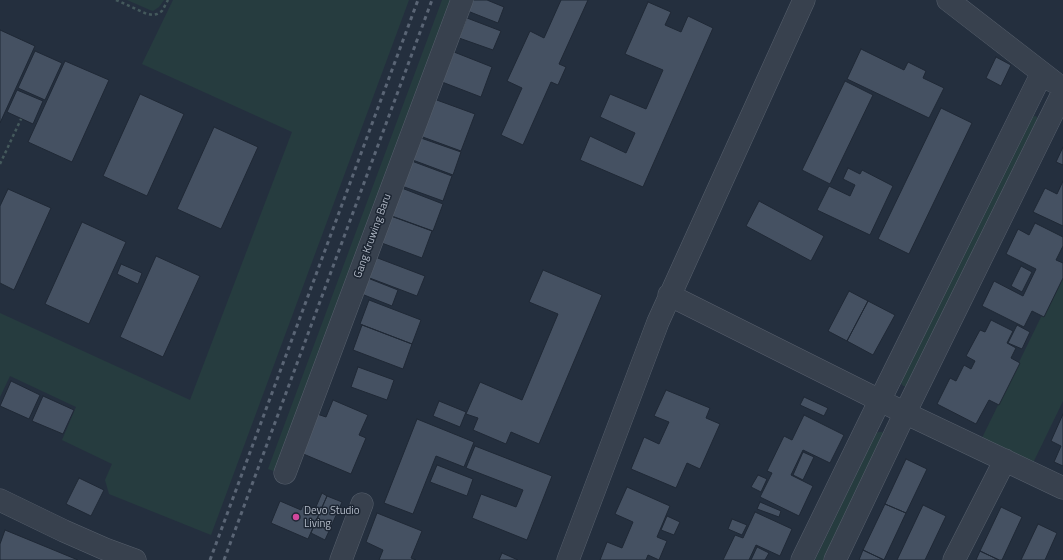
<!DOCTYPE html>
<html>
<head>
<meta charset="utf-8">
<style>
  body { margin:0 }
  canvas { display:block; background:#242f3e }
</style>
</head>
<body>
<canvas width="1063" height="560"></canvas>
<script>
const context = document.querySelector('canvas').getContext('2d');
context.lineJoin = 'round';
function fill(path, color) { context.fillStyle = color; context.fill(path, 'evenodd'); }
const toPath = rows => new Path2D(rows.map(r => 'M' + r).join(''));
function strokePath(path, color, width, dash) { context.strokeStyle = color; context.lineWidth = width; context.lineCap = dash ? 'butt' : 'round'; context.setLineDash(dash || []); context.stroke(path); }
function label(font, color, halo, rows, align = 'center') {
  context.font = font + ' "Titillium Web",sans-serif'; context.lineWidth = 3; context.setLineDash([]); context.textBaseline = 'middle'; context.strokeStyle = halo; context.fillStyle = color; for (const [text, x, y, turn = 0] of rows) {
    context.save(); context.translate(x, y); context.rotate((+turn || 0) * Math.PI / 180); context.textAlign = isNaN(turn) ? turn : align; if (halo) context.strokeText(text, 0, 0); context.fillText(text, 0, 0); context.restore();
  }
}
fill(toPath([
  [127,0,164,0,159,7,153,11,150,10],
  [173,0,409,0,211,535,109,494,105,480,112,464,62,440,76,407,10,376,0,397,0,313,190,400,292,132,142,64],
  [442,0,456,0,279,473,268,469],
  [1036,116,1038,120,907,386,903,386,901,383,900,381,1031,117],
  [1063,272,1063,401,1033,463,982,438],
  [879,432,882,432,885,434,825,560,815,560,876,433]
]), '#263c3f');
const building = toPath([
  [469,0,487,0,504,7,498,23,465,10,469,0],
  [561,0,588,0,559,64,566,67,558,85,551,82,523,145,501,135,522,88,507,81,530,31,544,38,561,0],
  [648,2,671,12,665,25,681,32,688,16,713,28,643,187,580,160,590,136,626,153,635,133,600,117,610,94,646,109,663,70,625,54,648,2],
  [467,18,501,31,493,50,459,38,467,18],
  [0,30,35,46,0,123,0,30],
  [861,49,904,70,908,62,926,71,923,78,944,88,929,118,847,79,861,49],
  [35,51,62,63,45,100,18,88,35,51],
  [454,52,492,67,481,97,442,82,454,52],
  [996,57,1011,65,1001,86,986,78,996,57],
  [65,61,109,80,72,162,28,142,65,61],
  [845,81,873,95,830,184,802,170,845,81],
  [17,90,43,101,33,124,7,112,17,90],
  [140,94,184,114,147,196,103,176,140,94],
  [434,99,475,114,461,151,420,136,434,99],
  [941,108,972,123,909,254,878,239,941,108],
  [214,127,258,147,221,229,177,209,214,127],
  [418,137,461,152,453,175,410,159,418,137],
  [1063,147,1063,165,1056,162,1063,147],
  [409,160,452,176,443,201,399,185,409,160],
  [848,168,860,174,862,170,893,186,870,235,817,210,829,186,850,196,855,185,843,179,848,168],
  [1063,181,1063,226,1033,212,1045,188,1057,194,1063,181],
  [399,187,443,204,433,231,389,215,399,187],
  [8,189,51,208,14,290,0,283,0,206,8,189],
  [759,201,824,236,811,261,746,226,759,201],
  [388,215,432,231,422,258,379,242,388,215],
  [82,222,126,242,89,324,45,304,82,222],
  [1035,223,1063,237,1063,246,1056,260,1063,263,1063,278,1044,317,1032,311,1024,327,982,306,994,281,1023,296,1036,269,1006,254,1018,229,1029,235,1035,223],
  [156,256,200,276,163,357,120,337,156,256],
  [375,257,425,276,417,296,367,277,375,257],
  [121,264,142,273,138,284,117,274,121,264],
  [1021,266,1032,272,1022,292,1011,286,1021,266],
  [543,270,602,295,539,444,511,432,506,444,473,430,478,418,466,414,480,382,522,400,558,314,529,302,543,270],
  [365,277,398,290,392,306,359,293,365,277],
  [849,291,868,301,847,341,828,331,849,291],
  [369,300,421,320,412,344,360,324,369,300],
  [868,301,895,315,873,355,847,341,868,301],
  [991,320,1013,331,1007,343,1016,348,1011,358,1020,363,999,405,989,400,976,424,937,404,950,378,956,381,964,365,971,369,975,361,966,356,980,330,985,332,991,320],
  [362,325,412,344,403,369,353,350,362,325],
  [1017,325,1030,332,1022,349,1008,343,1017,325],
  [358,367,394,380,387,400,351,387,358,367],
  [11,381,40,395,29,419,0,406,11,381],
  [666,390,710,408,706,418,720,424,700,469,687,463,676,488,631,469,644,437,659,444,669,422,654,416,666,390],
  [43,396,74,410,63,434,32,421,43,396],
  [804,397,828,408,824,416,800,405,804,397],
  [333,400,368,415,359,435,366,438,351,474,301,453,317,414,326,417,333,400],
  [439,401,466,412,460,427,433,416,439,401],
  [1063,414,1063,466,1054,462,1061,446,1051,441,1063,414],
  [804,415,844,435,830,463,803,450,791,475,813,486,799,516,760,497,772,473,767,471,784,436,792,440,804,415],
  [417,419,474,442,464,467,436,456,413,514,384,503,417,419],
  [475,446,552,476,527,540,472,518,481,494,516,507,523,490,466,468,475,446],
  [803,452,814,457,803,480,793,475,803,452],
  [906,459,927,469,906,513,885,504,906,459],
  [437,465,473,479,467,496,430,482,437,465],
  [758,475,767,479,761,492,751,487,758,475],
  [79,478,104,490,91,516,66,504,79,478],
  [627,487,670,506,657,537,667,541,659,560,648,555,646,560,600,560,607,542,622,548,633,522,615,514,627,487],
  [322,493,327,496,308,539,271,523,280,501,301,510,303,505,315,509,322,493],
  [327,496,342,502,325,540,311,533,327,496],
  [760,502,781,511,779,517,757,509,760,502],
  [885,504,906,513,884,560,863,550,885,504],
  [923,505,946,516,925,560,897,560,923,505],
  [1001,507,1022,517,1002,560,999,560,980,551,1001,507],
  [755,512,792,529,780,556,756,545,749,560,723,560,735,535,743,538,755,512],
  [377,513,422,531,411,558,416,560,379,560,383,550,366,542,377,513],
  [667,516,680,522,674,535,661,530,667,516],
  [732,519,747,525,742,535,728,529,732,519],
  [1038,524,1057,533,1045,560,1021,560,1038,524],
  [5,530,78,560,0,560,0,544,5,530],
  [757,547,769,553,765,560,751,560,757,547],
  [863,550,884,560,859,560,863,550],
  [980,551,999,560,976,560,980,551],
  [502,553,518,560,499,560,502,553]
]);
fill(building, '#455162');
strokePath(building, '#1f2835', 1);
const minor = toPath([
  [948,0,1054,82],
  [669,295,905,413,1063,488],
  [285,473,462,0],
  [0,500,64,531,105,549,135,560],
  [341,560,362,504],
  [568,560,658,322,804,0],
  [802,560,880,400,1042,73],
  [835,560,905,413,1063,92],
  [954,560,1005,460]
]);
strokePath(minor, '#565f6c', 23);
strokePath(toPath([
  [116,0,147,14,153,15,157,14,162,11,168,0],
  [0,164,21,119]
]), '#44595c', 2.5, [3, 3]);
strokePath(minor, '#38414e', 22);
strokePath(toPath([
  [210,560,418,0],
  [224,560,432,0]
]), '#5a6575', 3, [4, 4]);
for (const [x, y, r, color] of [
  [296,517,4,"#d1479c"]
]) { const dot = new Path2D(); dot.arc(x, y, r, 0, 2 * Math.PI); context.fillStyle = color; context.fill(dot); strokePath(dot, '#1d2633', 1.5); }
label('11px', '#b4bcc9', '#1d2633', [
  ["Gang Kruwing Baru",373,236,-70]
]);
label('11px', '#b4bcc9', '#1d2633', [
  ["Devo Studio",304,511],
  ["Living",304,524]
], 'left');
</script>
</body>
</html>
